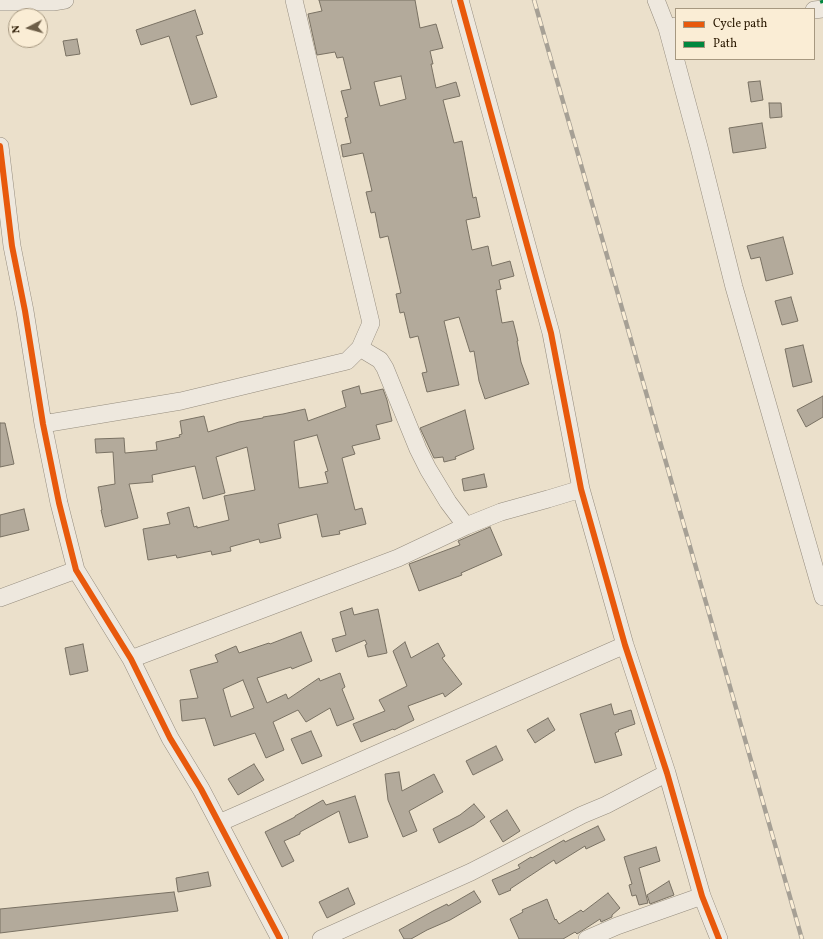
<!DOCTYPE html>
<html>
<head>
<meta charset="utf-8">
<style>
  body { margin:0 }
  #map { position:relative; width:823px; height:939px; overflow:hidden; background:#ebe0cb; font-family:Vollkorn,serif }
  canvas { display:block }
  .legend { position:absolute; left:675px; top:8px; width:140px; height:52px; box-sizing:border-box; background:#faedd5; border:1px solid #a69880; margin:0; padding:5px 7px; list-style:none; font-size:12px; color:#291801 }
  .legend li { display:flex; align-items:center; gap:8px; height:20px }
  .legend b { width:20px; border:1px solid #a69880 }
  .north { position:absolute; left:8px; top:8px; width:40px; height:40px; box-sizing:border-box; background:#faedd5; border:1px solid #a69880; border-radius:50%; rotate:264deg; font-size:11px; font-weight:700; line-height:16px; text-align:center; color:#291801 }
  .north::after { content:''; display:block; margin:auto; width:14px; height:18px; background:#6d5e48; clip-path:polygon(50% 0,100% 100%,50% 72%,0 100%) }
</style>
</head>
<body>
<div id="map">
<canvas width="823" height="939"></canvas>
<ul class="legend">
<li><b style="height:5px;background:#e8590c"></b>Cycle path</li>
<li><b style="height:5px;background:#00873e"></b>Path</li>
</ul>
<div class="north">N</div>
</div>
<script>
const context = document.querySelector('canvas').getContext('2d');
context.lineJoin = 'round';
function fill(path, color) { context.fillStyle = color; context.fill(path, 'evenodd'); }
const toPath = rows => new Path2D(rows.map(r => 'M' + r).join(''));
function strokePath(path, color, width, dash) { context.strokeStyle = color; context.lineWidth = width; context.lineCap = dash ? 'butt' : 'round'; context.setLineDash(dash || []); context.stroke(path); }
const building = toPath([
  [319,0,415,0,420,28,436,24,443,48,430,51,433,64,431,64,436,88,456,82,460,96,443,100,454,143,462,141,473,198,476,197,480,217,466,220,472,250,488,246,492,266,510,261,514,276,499,280,501,289,496,290,502,323,513,321,518,341,517,341,521,362,529,384,485,399,479,381,474,351,470,352,459,317,444,321,459,385,427,392,422,373,427,372,418,336,410,338,404,312,400,313,396,294,401,293,388,236,380,238,375,212,371,213,366,192,372,191,363,153,343,157,341,145,351,143,345,118,348,117,341,91,351,89,343,57,337,58,335,52,317,55,308,14,322,11,319,0],
  [401,76,406,99,380,106,374,82,401,76],
  [195,10,203,34,196,36,217,97,191,105,169,36,141,45,136,30,195,10],
  [77,39,80,54,66,56,63,41,77,39],
  [760,81,763,100,751,102,748,82,760,81],
  [769,103,781,103,782,117,770,118,769,103],
  [762,123,766,148,733,153,729,128,762,123],
  [783,237,793,274,766,281,760,257,751,259,747,246,783,237],
  [791,297,798,321,782,325,775,301,791,297],
  [803,345,812,382,793,387,785,349,803,345],
  [359,386,361,394,383,389,387,400,392,421,376,425,380,439,352,446,355,454,342,458,355,510,362,508,366,524,339,531,340,534,322,537,317,514,278,524,281,538,260,543,259,539,230,547,231,551,212,555,211,551,177,558,176,555,148,560,143,529,170,524,167,513,189,507,194,527,197,526,197,528,229,520,224,496,255,490,247,447,216,457,225,493,203,499,195,466,152,475,153,482,129,484,138,518,105,527,101,510,102,510,98,487,115,484,113,452,96,453,95,439,124,438,125,453,157,450,156,442,180,437,179,435,182,434,180,421,204,416,208,432,239,422,263,418,263,417,283,414,305,409,308,421,346,407,342,391,359,386],
  [317,435,328,471,325,472,328,483,299,488,294,441,317,435],
  [823,396,823,417,806,427,797,410,823,396],
  [465,410,474,449,455,457,456,459,444,462,443,457,434,458,420,428,465,410],
  [0,423,5,423,14,464,0,467,0,423],
  [484,474,487,487,464,491,462,479,484,474],
  [24,509,29,530,0,537,0,515,24,509],
  [490,527,502,555,461,573,462,575,419,591,409,564,460,545,458,541,490,527],
  [352,608,354,615,378,609,387,653,368,657,365,645,367,644,365,640,336,652,332,639,346,635,340,612,352,608],
  [301,632,312,661,292,669,291,667,257,678,267,703,286,694,288,699,319,678,320,681,340,673,345,687,342,689,354,719,337,726,330,708,306,722,298,710,273,722,284,750,266,758,255,733,214,746,205,718,182,721,180,700,198,698,190,670,218,662,215,655,236,646,239,653,269,643,270,644,301,632],
  [243,680,254,708,231,717,223,689,243,680],
  [405,642,411,658,438,643,445,656,442,658,462,684,445,697,443,693,408,706,414,720,394,730,393,729,361,742,353,724,385,711,379,700,407,686,393,651,405,642],
  [83,644,88,671,70,675,65,648,83,644],
  [611,704,614,715,631,710,635,724,618,730,619,731,615,733,622,755,595,763,580,714,611,704],
  [548,718,555,730,535,743,527,730,548,718],
  [311,731,322,756,302,764,291,739,311,731],
  [496,746,503,760,473,775,466,761,496,746],
  [254,764,264,780,238,795,228,779,254,764],
  [399,772,402,791,434,774,443,792,409,811,417,831,403,837,388,800,385,774,399,772],
  [355,796,368,837,349,843,339,811,300,832,300,834,284,841,294,861,282,867,265,832,295,817,295,816,323,800,326,805,355,796],
  [474,804,485,817,474,825,439,843,433,829,460,815,474,804],
  [507,810,520,831,503,842,490,821,507,810],
  [598,826,605,840,586,849,585,846,556,864,554,860,510,889,511,890,499,895,492,880,520,868,518,865,531,857,532,858,564,840,565,842,598,826],
  [656,847,660,861,639,868,648,903,639,905,636,895,632,896,629,885,632,884,624,857,656,847],
  [208,872,211,886,178,892,176,878,208,872],
  [669,881,674,895,650,904,647,895,669,881],
  [348,888,355,904,327,918,319,902,348,888],
  [474,891,481,902,450,920,427,930,411,939,404,939,399,930,433,911,447,904,448,906,474,891],
  [174,892,178,911,0,933,0,909,174,892],
  [608,893,620,908,612,915,612,917,601,922,600,919,577,934,575,932,563,939,519,939,510,919,523,912,522,910,547,899,555,920,556,919,559,924,581,910,583,912,608,893]
]);
fill(building, '#b3aa9b');
strokePath(building, '#797163', 1);
const minor = toPath([
  [460,0,551,333,581,489,625,645,667,773,702,896,719,939],
  [656,0,667,28,676,26],
  [0,2,53,2,65,0],
  [814,10,823,9],
  [667,28,699,147,734,287,823,597],
  [0,146,12,246,25,311,43,424,59,503,76,570,131,659,170,738,201,789,280,939],
  [360,348,380,360,385,368,418,449,428,469,448,502,466,526,501,512,548,499,581,489],
  [43,424,181,401,347,361,360,348,371,323,294,0],
  [0,598,76,570],
  [131,659,398,558,466,526],
  [219,823,625,645],
  [321,939,471,872,582,815,606,805,667,773],
  [587,939,617,926,702,896]
]);
strokePath(minor, '#958c7e', 18);
strokePath(minor, '#eee8de', 17);
const rail = toPath([
  [534,0,802,939]
]);
strokePath(rail, '#a6a095', 4.5);
strokePath(rail, '#faedd5', 3, [9]);
strokePath(toPath([
  [822,0,823,3]
]), '#00873e', 5, [10, 5]);
strokePath(toPath([
  [460,0,551,333,581,489,625,645,667,773,702,896,719,939],
  [0,146,12,246,25,311,43,424,59,503,76,570,131,659,170,738,201,789,280,939]
]), '#e8590c', 6);
</script>
</body>
</html>
